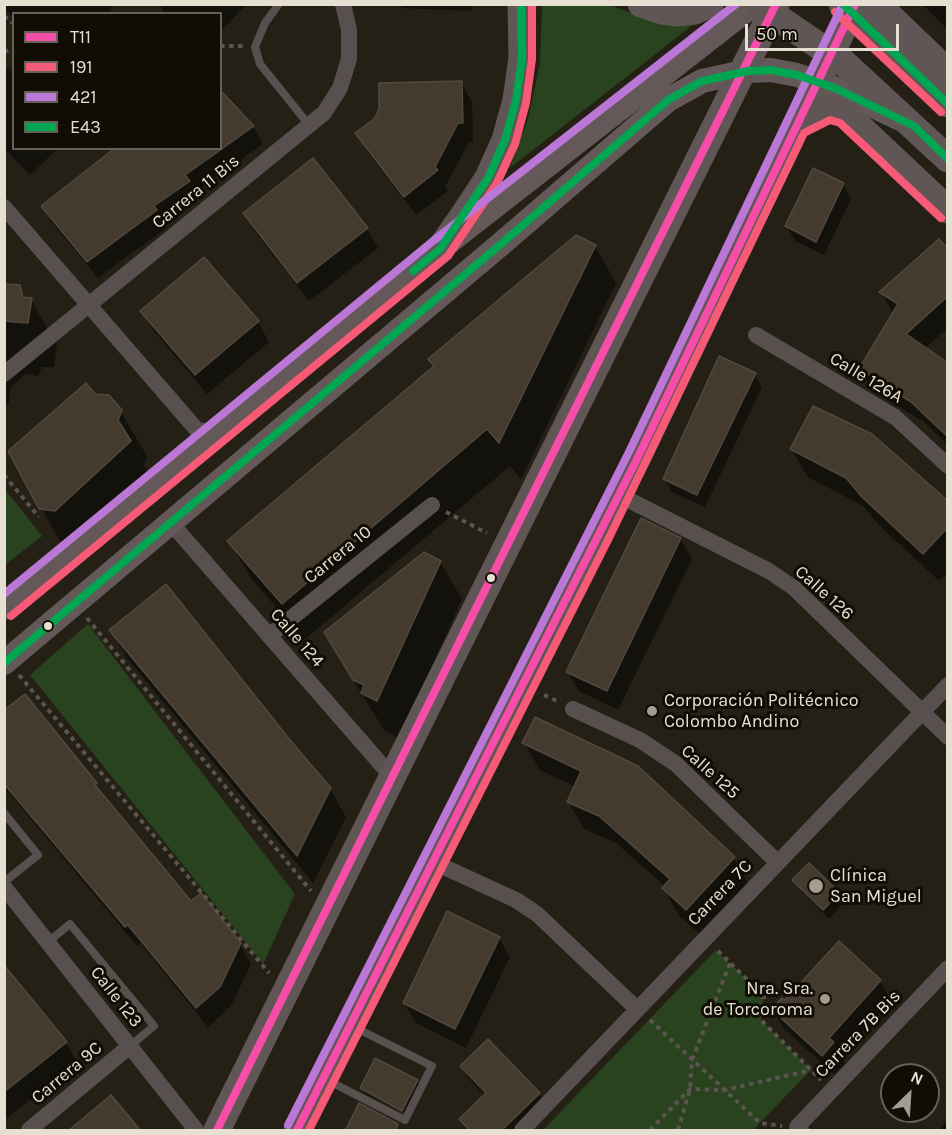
<!DOCTYPE html>
<html>
<head>
<meta charset="utf-8">
<style>
  body { margin:0 }
  #map { position:relative; width:952px; height:1135px; overflow:hidden; background:#252015; font-family:Karla,sans-serif }
  canvas { display:block }
  .frame { position:absolute; inset:0; border:6px solid #e6e0d3; pointer-events:none }
  .legend { position:absolute; left:12px; top:12px; width:210px; height:138px; box-sizing:border-box; background:#110d05; border:2px solid #666157; margin:0; padding:8px 10px; list-style:none; font-size:18px; color:#e6e0d3 }
  .legend li { display:flex; align-items:center; gap:12px; height:30px }
  .legend b { width:30px; border:2px solid #666157 }
  .north { position:absolute; left:880px; top:1063px; width:60px; height:60px; box-sizing:border-box; background:#110d05; border:2px solid #666157; border-radius:50%; rotate:25deg; font-size:16px; font-weight:700; line-height:24px; text-align:center; color:#e6e0d3 }
  .north::after { content:''; display:block; margin:auto; width:21px; height:27px; background:#a29d90; clip-path:polygon(50% 0,100% 100%,50% 72%,0 100%) }
  .scale { position:absolute; left:745px; top:24px; width:154px; height:27px; box-sizing:border-box; border:3px solid #e6e0d3; border-top:0; padding-left:8px; font-size:18px; line-height:21px; white-space:nowrap; color:#e6e0d3; -webkit-text-stroke:4px #110d05; paint-order:stroke }
</style>
</head>
<body>
<div id="map">
<canvas width="952" height="1135"></canvas>
<div class="frame"></div>
<ul class="legend">
<li><b style="height:8px;background:#f54da8"></b>T11</li>
<li><b style="height:8px;background:#f75a77"></b>191</li>
<li><b style="height:8px;background:#ba77d6"></b>421</li>
<li><b style="height:8px;background:#00a651"></b>E43</li>
</ul>
<div class="north">N</div>
<div class="scale">50 m</div>
</div>
<script>
const context = document.querySelector('canvas').getContext('2d');
context.lineJoin = 'round';
function fill(path, color) { context.fillStyle = color; context.fill(path, 'evenodd'); }
const toPath = rows => new Path2D(rows.map(r => 'M' + r).join(''));
function strokePath(path, color, width, dash) { context.strokeStyle = color; context.lineWidth = width; context.lineCap = dash ? 'butt' : 'round'; context.setLineDash(dash || []); context.stroke(path); }
function label(font, color, halo, rows, align = 'center') {
  context.font = font + ' Karla,sans-serif'; context.lineWidth = 6; context.setLineDash([]); context.textBaseline = 'middle'; context.strokeStyle = halo; context.fillStyle = color; for (const [text, x, y, turn = 0] of rows) {
    context.save(); context.translate(x, y); context.rotate((+turn || 0) * Math.PI / 180); context.textAlign = isNaN(turn) ? turn : align; if (halo) context.strokeText(text, 0, 0); context.fillText(text, 0, 0); context.restore();
  }
}
fill(toPath([
  [542,5,612,5,617,8,651,20,699,20,510,168,528,119,540,63],
  [5,489,42,536,5,565,4,565],
  [88,624,295,894,263,964,30,675],
  [716,950,764,996,761,1020,811,1070,753,1130,543,1130]
]), '#29431e');
fill(toPath([
  [4,4,112,4,110,14,14,14,14,17,4,9],
  [160,4,247,4,220,32,220,14,164,14],
  [399,4,473,4,471,11,402,8],
  [922,4,948,4,948,30],
  [9,68,14,73,14,148,58,148,30,175,4,148,4,72],
  [461,82,472,102,473,142,469,142,445,187,448,191,416,215,368,153,357,134],
  [220,92,253,127,263,144,195,192,198,198,163,224,166,228,98,278,53,224,43,207,220,148],
  [843,184,851,199,824,255,795,241,787,226],
  [244,214,366,228,378,248,309,301,256,233],
  [595,246,616,283,521,479,510,466,304,640,251,578,229,541],
  [948,251,948,328,925,348,948,365,948,445,924,422,872,390,860,369,893,313,881,292],
  [204,259,258,322,269,342,207,394,153,330,142,311],
  [4,286,20,287,26,299,31,300,57,345,54,367,42,367,38,376,25,374,10,388,9,403,4,407],
  [755,374,762,387,705,507,672,492,664,479],
  [94,396,120,411,147,456,144,465,156,487,67,553,41,508],
  [791,449,948,503,948,572,939,581,880,526,863,506,808,477],
  [680,539,692,559,618,710,579,691,568,672],
  [440,562,462,599,399,738,384,730,347,670],
  [111,630,330,789,346,817,313,883,127,658],
  [4,712,96,784,103,798,191,903,240,944,251,964,231,1006,208,1027,140,943,137,946,4,787],
  [535,719,734,858,749,885,702,936,679,916,664,889,665,886,616,843,584,829,568,802,576,787,540,770,524,743],
  [794,880,839,894,844,903,829,919,800,889],
  [499,938,510,957,466,1048,416,1023,404,1003],
  [4,967,66,1043,77,1062,5,1120],
  [880,981,891,1000,841,1056,845,1063,834,1074,784,1029,773,1010,785,1002],
  [488,1041,539,1094,546,1106,520,1130,466,1130,461,1119,485,1096,468,1078,462,1066],
  [417,1081,419,1085,405,1113,364,1093,362,1088],
  [948,1120,948,1130,938,1130]
]), '#0007');
const building = toPath([
  [462,81,463,123,458,123,435,167,438,170,404,197,355,133,374,119,379,109,379,83,462,81],
  [220,90,254,126,185,175,190,181,154,206,157,210,87,262,41,206,115,148,220,148,220,90],
  [313,158,368,228,297,283,243,213,313,158],
  [813,168,844,183,816,242,785,226,813,168],
  [576,235,596,245,499,443,487,429,282,604,227,541,434,366,428,359,576,235],
  [939,239,948,248,948,296,906,334,948,363,948,437,911,402,859,369,898,304,879,292,939,239],
  [204,257,259,321,195,375,140,311,204,257],
  [4,284,20,285,23,297,32,298,28,323,4,321,4,284],
  [719,356,756,373,697,495,663,479,719,356],
  [86,383,95,394,109,395,122,410,118,420,131,441,55,511,39,509,8,451,86,383],
  [813,406,872,434,948,501,948,527,923,554,862,497,846,478,790,449,813,406],
  [641,518,681,538,607,691,566,672,641,518],
  [424,552,441,561,377,701,361,693,364,685,353,680,324,632,424,552],
  [166,584,290,740,331,788,297,856,109,630,166,584],
  [25,694,97,783,95,785,191,901,201,893,241,943,220,987,196,1008,128,925,125,927,4,784,4,710,25,694],
  [535,717,638,766,735,857,686,910,662,888,670,879,599,816,567,802,581,771,522,743,535,717],
  [809,863,840,893,823,910,792,880,809,863],
  [447,911,500,937,455,1029,403,1003,447,911],
  [839,941,881,980,829,1038,834,1042,822,1056,771,1009,782,998,785,1000,839,941],
  [4,965,67,1042,4,1092,4,965],
  [488,1039,540,1093,501,1131,470,1131,459,1119,486,1093,460,1066,488,1039],
  [375,1058,418,1080,402,1111,360,1088,375,1058],
  [111,1095,141,1131,68,1131,111,1095],
  [359,1103,398,1124,395,1131,345,1131,359,1103]
]);
fill(building, '#443a2e');
strokePath(building, '#4f4940', 1.5);
strokePath(toPath([
  [4,16,14,24],
  [220,46,244,46],
  [4,52,14,48],
  [4,475,39,517],
  [446,512,487,533],
  [87,618,311,891],
  [19,675,269,973],
  [544,695,559,702],
  [718,951,764,996,761,1020,821,1080],
  [650,1020,760,1123,782,1126],
  [650,1130,690,1089,725,1090,811,1070],
  [678,1130,690,1089,692,1060,730,963]
]), '#5b5451', 4, [4.5, 4.5]);
strokePath(toPath([
  [279,4,265,23,255,47,260,64,309,125],
  [4,813,38,855,4,882],
  [48,942,70,924,154,1026,130,1046],
  [327,1080,405,1120,432,1066,354,1027]
]), '#584f4f', 8);
strokePath(toPath([
  [4,207,197,430,217,433],
  [756,335,895,417,948,466],
  [4,374,324,113,340,88,349,59,349,30,343,4],
  [619,495,769,571,794,588,948,737],
  [171,523,393,778],
  [269,636,432,505],
  [573,709,640,740,676,764,777,862],
  [433,862,516,900,537,914,637,1009],
  [4,887,196,1130],
  [29,1130,130,1046],
  [522,1130,948,685],
  [801,1130,797,1127,948,968]
]), '#584f4f', 16);
strokePath(toPath([
  [4,608,440,249,754,4],
  [4,663,501,244,668,100,702,81,748,71,771,70,797,75,837,89,898,118]
]), '#645859', 24);
strokePath(toPath([
  [641,4,662,11,678,13,695,11,710,4],
  [758,4,844,63,948,159],
  [842,4,879,37,948,104],
  [877,4,948,72],
  [796,125,827,110,835,109,846,114,948,210],
  [440,249,465,213,488,178,505,140,516,100,522,58,521,4],
  [217,1130,776,4],
  [297,1130,637,459,855,4]
]), '#615656', 27);
strokePath(toPath([
  [217,1130,776,4],
  [297,1130,637,459,855,4]
]), '#f54da8', 8);
strokePath(toPath([
  [835,12,941,112],
  [11,616,448,256,497,183,515,144,526,103,532,59,532,4],
  [309,1130,608,540,804,133,830,120,840,123,941,218]
]), '#f75a77', 8);
strokePath(toPath([
  [4,594,433,241,736,4],
  [288,1125,628,454,843,4]
]), '#ba77d6', 8);
strokePath(toPath([
  [843,4,948,104],
  [413,271,440,249,488,178,505,140,516,100,522,58,521,4],
  [4,663,501,244,668,100,702,81,748,71,771,70,797,75,837,89,914,126,948,159]
]), '#00a651', 8);
for (const [x, y, r, color] of [
  [491,578,5,"#e6e0d3"],
  [48,626,5,"#e6e0d3"],
  [652,711,6,"#a29d90"],
  [816,886,8,"#a29d90"],
  [825,999,6,"#a29d90"]
]) { const dot = new Path2D(); dot.arc(x, y, r, 0, 2 * Math.PI); context.fillStyle = color; context.fill(dot); strokePath(dot, '#110d05', 2); }
label('18px', '#e6e0d3', '#110d05', [
  ["Carrera 11 Bis",196,192,-39],
  ["Calle 126A",866,378,31],
  ["Carrera 10",338,555,-39],
  ["Calle 126",824,593,42],
  ["Calle 124",297,638,49],
  ["Calle 125",710,772,42],
  ["Carrera 7C",720,893,-46],
  ["Calle 123",116,997,52],
  ["Carrera 7B Bis",858,1034,-46],
  ["Carrera 9C",67,1073,-40]
]);
label('18px', '#e6e0d3', '#110d05', [
  ["Corporación Politécnico",664,701],
  ["Colombo Andino",664,722],
  ["Clínica",830,876],
  ["San Miguel",830,897],
  ["Nra. Sra.",813,989,"right"],
  ["de Torcoroma",813,1010,"right"]
], 'left');
</script>
</body>
</html>
